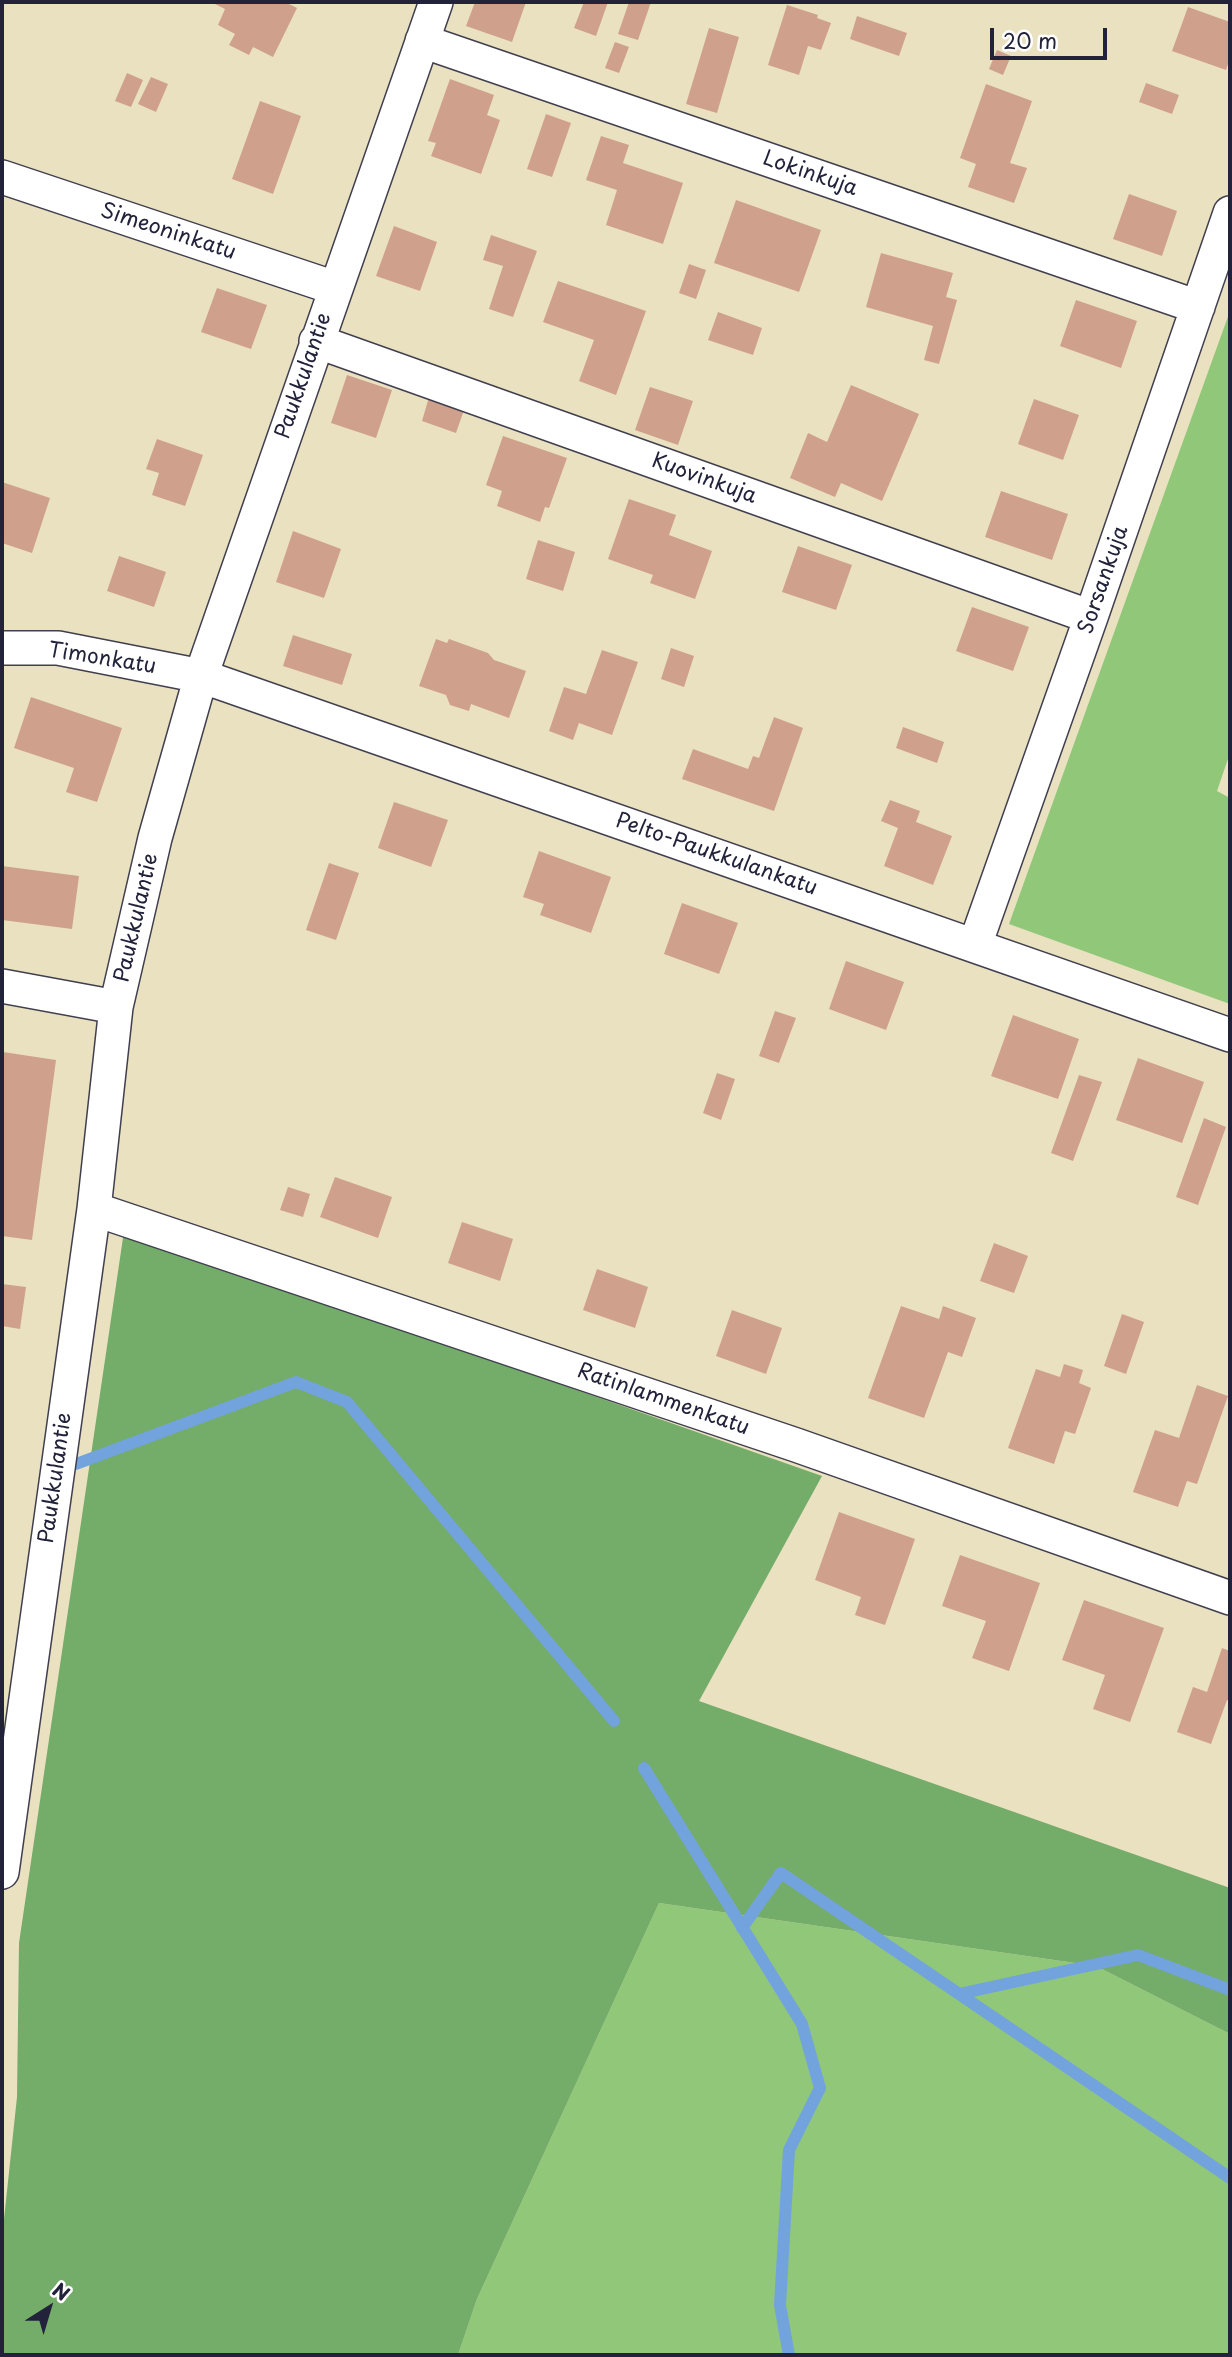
<!DOCTYPE html>
<html>
<head>
<meta charset="utf-8">
<style>
  body { margin:0 }
  #map { position:relative; width:1232px; height:2357px; overflow:hidden; background:#eae1c0; font-family:"Playpen Sans",sans-serif }
  canvas { display:block }
  .frame { position:absolute; inset:0; border:4px solid #22223b; pointer-events:none }
  .north { position:absolute; left:14px; top:2273px; width:70px; height:70px; -webkit-text-stroke:5px #fff; paint-order:stroke; rotate:37deg; font-size:19px; font-weight:700; line-height:28px; text-align:center; color:#22223b }
  .north::after { content:''; display:block; margin:auto; width:24px; height:32px; background:#22223b; clip-path:polygon(50% 0,100% 100%,50% 72%,0 100%) }
  .scale { position:absolute; left:990px; top:28px; width:117px; height:32px; box-sizing:border-box; border:4px solid #22223b; border-top:0; padding-left:9px; font-size:21px; line-height:24px; white-space:nowrap; color:#22223b; -webkit-text-stroke:5px #fff; paint-order:stroke }
</style>
</head>
<body>
<div id="map">
<canvas width="1232" height="2357"></canvas>
<div class="frame"></div>
<div class="north">N</div>
<div class="scale">20 m</div>
</div>
<script>
const context = document.querySelector('canvas').getContext('2d');
context.lineJoin = 'round';
function fill(path, color) { context.fillStyle = color; context.fill(path, 'evenodd'); }
const toPath = rows => new Path2D(rows.map(r => 'M' + r).join(''));
function strokePath(path, color, width, dash) { context.strokeStyle = color; context.lineWidth = width; context.lineCap = dash ? 'butt' : 'round'; context.setLineDash(dash || []); context.stroke(path); }
function label(font, color, halo, rows, align = 'center') {
  context.font = font + ' "Playpen Sans",sans-serif'; context.lineWidth = 5; context.setLineDash([]); context.textBaseline = 'middle'; context.strokeStyle = halo; context.fillStyle = color; for (const [text, x, y, turn = 0] of rows) {
    context.save(); context.translate(x, y); context.rotate((+turn || 0) * Math.PI / 180); context.textAlign = isNaN(turn) ? turn : align; if (halo) context.strokeText(text, 0, 0); context.fillText(text, 0, 0); context.restore();
  }
}
fill(toPath([
  [1230,311,1230,753,1217,791,1230,798,1230,1004,1009,924],
  [659,1903,1096,1966,1230,2034,1230,2355,458,2355,477,2299]
]), '#91c779');
fill(toPath([
  [124,1231,822,1476,699,1701,1230,1888,1230,2034,1096,1966,659,1903,477,2299,458,2355,2,2355,2,2238,17,2097,19,1943]
]), '#74ac69');
strokePath(toPath([
  [76,1464,296,1382,347,1402,614,1721],
  [644,1768,802,2024,820,2088,789,2150,780,2305,789,2355],
  [742,1928,781,1873,1230,2178],
  [959,1994,1138,1955,1230,1990]
]), '#72a3dd', 12);
fill(toPath([
  [211,2,285,2,297,8,273,57,253,47,249,55,229,45,235,34,218,25,225,9],
  [475,2,526,2,512,42,466,26],
  [584,2,608,2,596,36,574,28],
  [629,2,651,2,638,40,618,34],
  [787,5,818,15,817,18,831,23,821,50,808,46,799,75,768,65],
  [1188,7,1230,22,1230,58,1226,70,1172,51],
  [857,16,907,33,899,56,850,39],
  [709,28,739,37,717,113,686,104],
  [615,42,629,47,619,73,605,68],
  [997,50,1011,56,1003,75,989,69],
  [127,73,143,80,131,107,115,101],
  [151,77,168,84,156,112,138,104],
  [450,79,494,95,487,115,500,120,481,174,431,156,436,143,428,141],
  [1146,83,1179,95,1172,114,1139,102],
  [986,84,1032,101,1010,163,1027,168,1014,203,968,187,976,164,960,158],
  [260,101,301,116,273,194,232,179],
  [546,114,571,123,552,177,527,169],
  [601,136,629,145,623,163,683,183,663,244,606,225,617,190,586,180],
  [1129,194,1177,211,1162,256,1113,239],
  [736,200,821,230,799,292,714,263],
  [394,226,437,242,420,291,376,276],
  [491,235,537,251,513,317,489,309,503,266,483,260],
  [881,253,953,273,946,297,957,300,939,364,924,360,933,326,866,307],
  [689,264,706,270,696,299,679,293],
  [558,281,646,311,616,395,579,381,594,340,543,322],
  [217,288,267,305,251,349,201,332],
  [1076,300,1137,321,1121,368,1060,346],
  [718,312,762,328,753,355,708,340],
  [347,375,392,390,376,438,331,423],
  [851,385,919,414,882,501,841,483,835,497,790,478,808,433,827,442],
  [650,387,693,401,678,445,635,430],
  [429,397,464,410,456,433,422,421],
  [1034,399,1079,415,1063,460,1018,444],
  [503,436,567,458,549,508,545,507,540,522,497,506,502,491,486,485],
  [157,439,203,455,185,506,152,495,159,473,146,469],
  [2,482,50,498,32,553,2,543],
  [1001,491,1068,514,1052,560,985,537],
  [629,499,676,515,669,535,712,551,695,599,650,583,653,575,608,559],
  [293,531,341,549,324,598,276,582],
  [538,540,575,552,563,591,526,579],
  [798,546,852,565,836,610,782,592],
  [119,556,166,572,154,607,107,591],
  [972,607,1029,627,1013,671,956,651],
  [293,635,352,654,342,685,283,666],
  [436,639,447,643,449,639,488,653,494,660,526,671,509,718,471,704,469,711,450,705,446,695,419,686],
  [671,648,694,656,684,687,661,679],
  [602,650,638,662,612,735,579,723,573,740,549,731,564,687,586,694],
  [31,697,122,728,97,802,66,792,74,768,14,748],
  [774,717,803,728,774,811,682,779,693,749,748,769,753,756,759,758],
  [903,727,944,742,937,763,896,748],
  [890,800,920,811,916,822,952,836,933,885,884,866,898,828,881,821],
  [394,802,448,820,431,867,378,848],
  [539,851,611,877,591,933,540,915,544,904,523,897],
  [329,863,359,873,336,940,306,930],
  [2,866,79,876,72,929,2,920],
  [682,903,738,923,719,974,664,954],
  [846,961,904,982,886,1030,829,1009],
  [775,1011,796,1018,779,1063,759,1056],
  [1013,1015,1079,1039,1058,1099,991,1076],
  [3,1052,56,1060,32,1240,2,1236],
  [1138,1058,1204,1082,1182,1143,1116,1120],
  [717,1073,735,1079,721,1120,703,1113],
  [1079,1075,1102,1082,1073,1161,1051,1153],
  [1204,1118,1226,1127,1198,1205,1176,1197],
  [335,1177,392,1197,378,1238,320,1217],
  [288,1187,310,1194,303,1217,280,1210],
  [462,1222,513,1239,500,1281,448,1263],
  [994,1243,1028,1256,1014,1293,980,1281],
  [597,1269,648,1287,635,1328,583,1310],
  [2,1284,26,1287,20,1329,2,1326],
  [901,1306,939,1319,943,1306,976,1318,962,1357,948,1352,924,1418,868,1398],
  [732,1310,782,1328,766,1374,716,1356],
  [1122,1314,1144,1322,1126,1374,1104,1366],
  [1064,1364,1083,1370,1079,1383,1091,1388,1075,1434,1065,1431,1054,1464,1008,1448,1036,1369,1060,1377],
  [1197,1385,1228,1396,1197,1484,1187,1481,1178,1507,1133,1492,1155,1430,1179,1438],
  [839,1512,915,1539,885,1625,855,1615,861,1597,815,1580],
  [960,1555,1040,1583,1009,1671,972,1658,986,1621,942,1606],
  [1084,1600,1164,1628,1130,1722,1093,1709,1105,1675,1062,1660],
  [1222,1648,1230,1651,1230,1701,1227,1700,1211,1744,1177,1732,1193,1687,1207,1692]
]), '#cfa18d');
const street = toPath([
  [422,41,1198,307],
  [2,177,335,288],
  [316,341,1091,617],
  [2,648,58,648,201,676,1230,1035],
  [975,945,1091,617,1230,213],
  [2,986,116,1007],
  [94,1209,796,1445,1230,1598],
  [2,1872,94,1209,116,1007,155,838,201,676,436,2]
]);
strokePath(street, '#403f4f', 36);
strokePath(street, '#fff', 33);
label('21px', '#22223b', '#fff', [
  ["Lokinkuja",810,174,19],
  ["Simeoninkatu",168,232,18],
  ["Paukkulantie",304,376,-71],
  ["Kuovinkuja",704,479,20],
  ["Sorsankuja",1104,580,-71],
  ["Timonkatu",102,659,9],
  ["Pelto-Paukkulankatu",716,855,19],
  ["Paukkulantie",137,918,-77],
  ["Ratinlammenkatu",663,1400,19],
  ["Paukkulantie",56,1478,-82]
]);
</script>
</body>
</html>
